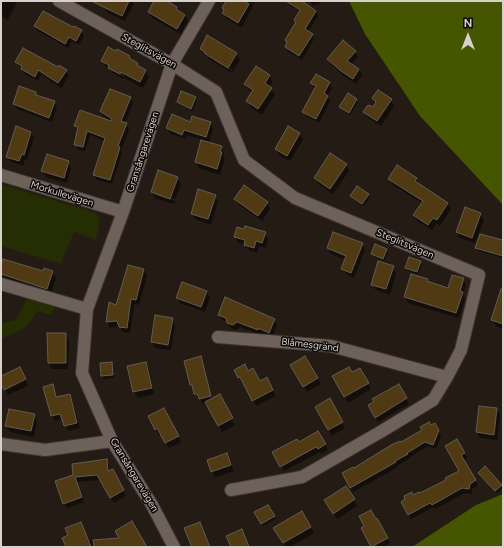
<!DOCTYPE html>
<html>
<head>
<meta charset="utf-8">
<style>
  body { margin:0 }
  #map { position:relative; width:504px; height:548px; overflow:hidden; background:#241b14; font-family:Figtree,sans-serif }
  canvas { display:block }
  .frame { position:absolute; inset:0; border:2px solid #d7d0cb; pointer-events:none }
  .north { position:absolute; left:448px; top:16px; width:40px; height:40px; -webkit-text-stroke:3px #0a0705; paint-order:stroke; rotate:0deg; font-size:11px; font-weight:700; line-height:16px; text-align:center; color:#d7d0cb }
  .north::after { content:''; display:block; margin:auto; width:14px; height:18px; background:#d7d0cb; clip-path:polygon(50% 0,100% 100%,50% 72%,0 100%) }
</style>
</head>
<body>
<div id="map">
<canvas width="504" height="548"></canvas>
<div class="frame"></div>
<div class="north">N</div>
</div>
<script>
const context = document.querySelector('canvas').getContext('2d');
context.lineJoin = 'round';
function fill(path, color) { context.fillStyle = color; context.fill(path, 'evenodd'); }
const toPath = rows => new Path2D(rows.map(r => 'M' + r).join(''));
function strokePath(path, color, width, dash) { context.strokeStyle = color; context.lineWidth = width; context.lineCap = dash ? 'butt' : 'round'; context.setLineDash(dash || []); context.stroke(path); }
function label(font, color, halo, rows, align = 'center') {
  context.font = font + ' Figtree,sans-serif'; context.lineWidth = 3; context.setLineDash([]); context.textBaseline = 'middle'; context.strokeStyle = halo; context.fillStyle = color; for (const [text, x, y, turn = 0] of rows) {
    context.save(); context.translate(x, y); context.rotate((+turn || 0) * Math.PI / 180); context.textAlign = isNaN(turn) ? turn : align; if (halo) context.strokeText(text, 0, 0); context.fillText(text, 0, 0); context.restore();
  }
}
fill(toPath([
  [1,184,96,213,100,219,96,240,74,232,61,264,1,246],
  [27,299,56,305,51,315,38,311,25,328,1,339,1,323,16,320]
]), '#252d02');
fill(toPath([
  [349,1,503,1,503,205,420,116,365,34],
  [503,494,503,547,412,547,476,505]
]), '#465500');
fill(toPath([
  [1,1,17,2,8,20,1,16],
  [108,1,135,1,125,21,108,13,105,7],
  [155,1,165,1,176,8,179,12,185,15,188,21,181,34,152,18,149,12],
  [227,1,255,1,242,28,227,19,223,13,225,11,223,8],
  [289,1,301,1,315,11,318,16,308,33,312,35,314,39,302,60,288,52,286,47,288,44,286,40,297,23,295,20,300,12,291,6],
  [310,1,325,1,313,6],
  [35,26,81,31,84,36,79,45,72,41,68,48,38,31],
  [201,49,236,54,240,60,232,73,209,59,207,56,232,71,233,69,206,54,206,56,204,54],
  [355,52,358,57,351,65,359,70,362,75,356,84,345,77,331,64,328,59],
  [129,57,131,60,137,64,140,68,145,71,149,77,143,88,124,78,123,79,113,73,110,69,106,67,102,61],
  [111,68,125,75,124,77,111,70],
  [17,62,58,68,66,71,69,76,61,88,41,74,38,81,25,74],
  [316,75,329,83,332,88,327,96,330,101,319,123,306,116,304,112,315,89,311,83],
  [269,76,273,82,269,87,275,94,262,115,250,107,247,101,253,92,249,90,245,84],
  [36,93,38,96,54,102,57,107,52,122,17,109,14,104],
  [130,98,133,103,125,123,129,129,121,151,122,153,112,184,97,180,94,175,105,141,90,135,85,151,78,150,75,144,78,131,75,126,111,121,104,117,101,111],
  [196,98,197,100,193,111,179,104,178,102],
  [373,98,391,100,394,106,381,126,368,118,364,112,373,109,376,104],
  [356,100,358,102,350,115,342,110,340,107],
  [210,122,213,128,209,143,221,147,224,153,223,156,225,159,220,175,199,168,196,162,203,140,187,135,185,139,170,133,167,128,190,123],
  [31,132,34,138,27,160,25,159,23,166,11,162,7,156],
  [300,134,303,140,290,161,279,155,276,149],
  [68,162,71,168,67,183,46,177,42,171],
  [346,165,349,171,333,194,318,184,315,178],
  [177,178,181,184,175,199,155,193,155,195,175,201,174,204,155,198,152,192],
  [416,178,419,184,448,203,451,209,440,226,437,223,432,230,417,221,414,215,422,203,393,185,389,179],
  [368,195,370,198,363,206,353,199,351,196],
  [215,196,218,202,211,225,195,219,192,214],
  [235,199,267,203,270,209,262,221,239,205],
  [480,214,484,220,475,243,460,238,457,232],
  [265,233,268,239,266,248,259,246,257,253,249,250,245,245,239,243,235,237],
  [334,233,362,244,365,250,354,278,346,274,342,269,346,260,331,254,328,248],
  [503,242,503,258,478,251,476,248],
  [386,250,388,253,384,261,374,257,372,254],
  [1,258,44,272,52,272,56,278,51,294,1,278],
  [420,262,422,265,418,274,408,271,406,268],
  [129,266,144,270,147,276,139,305,134,304,130,333,123,332,120,326,110,328,107,322,110,304,117,307],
  [393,267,396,273,390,295,376,290,372,285],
  [463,279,466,285,463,295,465,299,459,318,408,303,405,297,427,280,429,283,448,289],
  [207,292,210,298,205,312,180,303,177,297],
  [1,299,3,302,1,313],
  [503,307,503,329,496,326,492,320],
  [219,315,274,319,277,325,272,337,261,333,261,335,240,327,236,330,231,328,228,323,222,320],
  [172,319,175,325,171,350,155,348,152,342],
  [65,334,69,340,68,369,52,369,49,363],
  [200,357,203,363,212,399,220,396,235,425,222,432,207,403,203,404,200,399,198,399,191,385,185,361],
  [305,357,321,384,307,392,292,365],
  [101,363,111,363,113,365,114,378,104,379,102,376],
  [145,363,149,369,154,394,138,398,134,392,129,366],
  [360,369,371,389,348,403,333,377,352,373],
  [236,370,248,372,260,382,266,378,276,396,256,406],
  [23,374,28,386,8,395,1,382,1,377],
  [399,385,409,404,378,422,369,406],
  [52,386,57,398,69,395,72,400,80,428,68,431,63,419,55,421,52,416,44,388],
  [330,400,345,428,332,436,316,407],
  [497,409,500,415,497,440,480,438,477,432],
  [10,410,34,415,37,421,34,437,10,432,6,426],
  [167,415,181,442,169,448,161,434,159,435,149,416],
  [434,424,441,436,436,449,428,446,409,458,409,459,397,466,398,467,353,492,343,473,353,469],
  [318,432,328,450,321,454,320,452,284,471,274,452,298,443],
  [457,440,467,458,463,460,478,485,472,489,472,494,465,493,435,509,434,507,411,519,402,502,447,480,461,471],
  [226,454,234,471,215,478,208,461],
  [106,460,109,465,110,472,112,470,126,496,114,503,101,480,77,482,84,502,67,508,64,503,74,475],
  [481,475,501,486,503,488,497,493],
  [345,487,357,506,337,519,329,506],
  [267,506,275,519,263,526,255,513],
  [302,512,314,533,290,547,286,547,275,528],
  [377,520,390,543,383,547,373,547,362,528],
  [81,523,89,541,112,539,113,547,67,547,70,536],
  [200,523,203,529,211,547,193,547]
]), '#0007');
const building = toPath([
  [91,1,129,1,122,16,91,1],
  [154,1,167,1,177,7,176,9,185,15,177,29,148,12,154,1],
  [226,1,244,1,249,4,238,23,222,13,224,10,222,8,226,1],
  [286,1,302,1,316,11,305,29,313,34,299,56,285,47,287,42,285,40,296,22,294,20,300,10,286,1],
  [43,11,73,27,74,26,82,30,76,41,69,37,65,44,34,26,43,11],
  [207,35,237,53,228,68,204,53,205,52,200,49,207,35],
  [343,40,356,51,347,61,359,69,353,79,341,71,327,59,343,40],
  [108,47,116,51,117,49,130,56,129,58,138,63,137,65,146,70,140,82,121,72,120,74,108,68,109,65,101,61,108,47],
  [23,48,58,67,59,65,67,70,58,83,38,70,35,77,21,69,22,66,15,62,23,48],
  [256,66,270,75,265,83,272,88,258,109,246,101,253,90,244,84,256,66],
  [316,74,330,82,324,93,328,96,316,119,302,112,316,86,310,83,316,74],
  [19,86,36,92,36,95,55,101,49,118,13,104,19,86],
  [110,89,131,97,121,121,127,123,118,146,120,147,110,180,93,175,105,138,87,131,83,147,74,145,78,127,74,126,80,110,111,121,112,119,100,111,110,89],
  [378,90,392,99,377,121,363,112,368,105,373,107,376,102,372,98,378,90],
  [181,91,196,97,191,109,177,102,181,91],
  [348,93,357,99,349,113,339,107,348,93],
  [172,114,190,122,192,116,211,122,206,137,184,130,182,135,166,128,172,114],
  [16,126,31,132,24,155,22,154,19,161,6,157,16,126],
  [288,126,300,133,287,156,275,149,288,126],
  [201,140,222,146,220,152,222,152,217,169,195,162,201,140],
  [330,153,347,164,330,189,314,178,330,153],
  [47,154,69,161,64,178,41,171,47,154],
  [397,165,417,178,415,181,448,203,437,220,433,218,428,225,413,215,423,201,388,179,397,165],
  [158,170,178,177,170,199,151,192,158,170],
  [244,185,268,202,258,216,234,199,244,185],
  [357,186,369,194,362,204,350,196,357,186],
  [198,189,216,195,208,219,191,214,198,189],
  [465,207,481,213,472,238,456,232,465,207],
  [245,226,266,232,262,243,256,241,254,248,244,245,245,240,234,237,237,227,244,229,245,226],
  [333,232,363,243,351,273,341,269,346,256,327,248,333,232],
  [480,234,503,240,503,256,475,248,480,234],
  [375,244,387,249,383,259,371,254,375,244],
  [409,257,421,261,417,272,405,268,409,257],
  [3,259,43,271,44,268,53,271,47,289,1,274,1,266,3,259],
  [378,261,394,266,386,289,371,285,378,261],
  [128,265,144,269,136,300,131,299,127,328,119,327,117,321,106,322,109,302,116,305,128,265],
  [411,274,428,279,427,281,448,288,452,275,464,278,460,291,463,292,456,313,404,297,411,274],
  [182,282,207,291,201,307,176,298,182,282],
  [501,289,503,290,503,324,491,320,501,289],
  [225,297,275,319,269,333,258,328,258,330,237,322,233,325,227,323,226,318,218,315,225,297],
  [155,315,173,318,168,345,151,342,155,315],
  [47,333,66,333,66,363,48,363,47,333],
  [201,356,211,396,199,399,197,394,194,394,192,385,190,385,184,361,201,356],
  [305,356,318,378,303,387,290,365,305,356],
  [112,362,113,375,101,376,100,363,112,362],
  [146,362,152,388,133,392,127,366,146,362],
  [245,364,248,371,253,368,260,381,267,377,273,390,252,401,240,377,238,378,234,370,245,364],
  [20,367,26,379,4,390,1,384,1,376,20,367],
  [349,367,352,372,360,368,369,383,344,397,332,376,349,367],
  [53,384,56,397,70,394,77,423,64,426,60,414,51,416,43,387,53,384],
  [399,384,407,398,375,418,368,405,374,402,372,399,399,384],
  [220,394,233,418,218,426,205,402,220,394],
  [330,398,343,422,328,430,315,407,330,398],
  [479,406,497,408,494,435,476,432,479,406],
  [164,408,179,436,165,443,157,428,155,430,148,416,164,408],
  [9,409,35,414,31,431,5,426,9,409],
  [429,422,431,425,435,423,439,430,433,445,425,442,407,453,408,454,395,461,396,462,350,488,342,473,353,467,354,468,391,445,400,441,401,442,422,430,420,427,429,422],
  [318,431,326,444,318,449,316,447,280,467,272,452,297,439,299,442,318,431],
  [457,439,465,453,461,455,476,480,470,484,469,489,462,488,432,505,430,503,408,515,401,502,405,499,404,496,412,492,413,495,419,492,420,493,446,480,445,478,459,471,445,446,457,439],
  [227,453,231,465,211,472,207,460,227,453],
  [107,459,108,471,113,469,124,490,110,498,97,475,75,477,82,497,63,504,55,481,73,475,72,464,107,459],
  [485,466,502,485,495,491,478,473,485,466],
  [346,486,355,499,333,514,324,500,346,486],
  [268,505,275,516,261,524,254,512,268,505],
  [371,510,376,519,377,518,388,538,371,547,361,528,364,526,359,516,371,510],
  [302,511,311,527,283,543,273,528,302,511],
  [132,521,147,547,94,547,93,540,119,538,115,531,132,521],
  [81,522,91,547,66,547,62,538,68,535,65,528,81,522],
  [200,522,210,547,192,547,184,528,200,522],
  [242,529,249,547,231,547,226,536,242,529]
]);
fill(building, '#4f3a14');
strokePath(building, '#635c51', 1);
const minor = toPath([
  [59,1,172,64,216,92,244,160,295,198,479,275,461,350,447,377,433,400,382,431,302,477,231,490],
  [1,175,123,212],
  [1,284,87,309],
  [218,337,331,346,447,377],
  [1,444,45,450,112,441],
  [174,547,152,505,112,441,82,373,87,309,123,212,172,64,209,1]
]);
strokePath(minor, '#3d3632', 14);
strokePath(minor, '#6d6159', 12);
label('10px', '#d7d0cb', '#0a0705', [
  ["Steglitsvägen",149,51,29],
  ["Gransångarevägen",143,152,-72],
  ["Morkullevägen",62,194,17],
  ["Steglitsvägen",405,244,23],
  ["Blåmesgränd",310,345,7],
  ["Gransångarevägen",134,475,59]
]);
</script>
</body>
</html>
